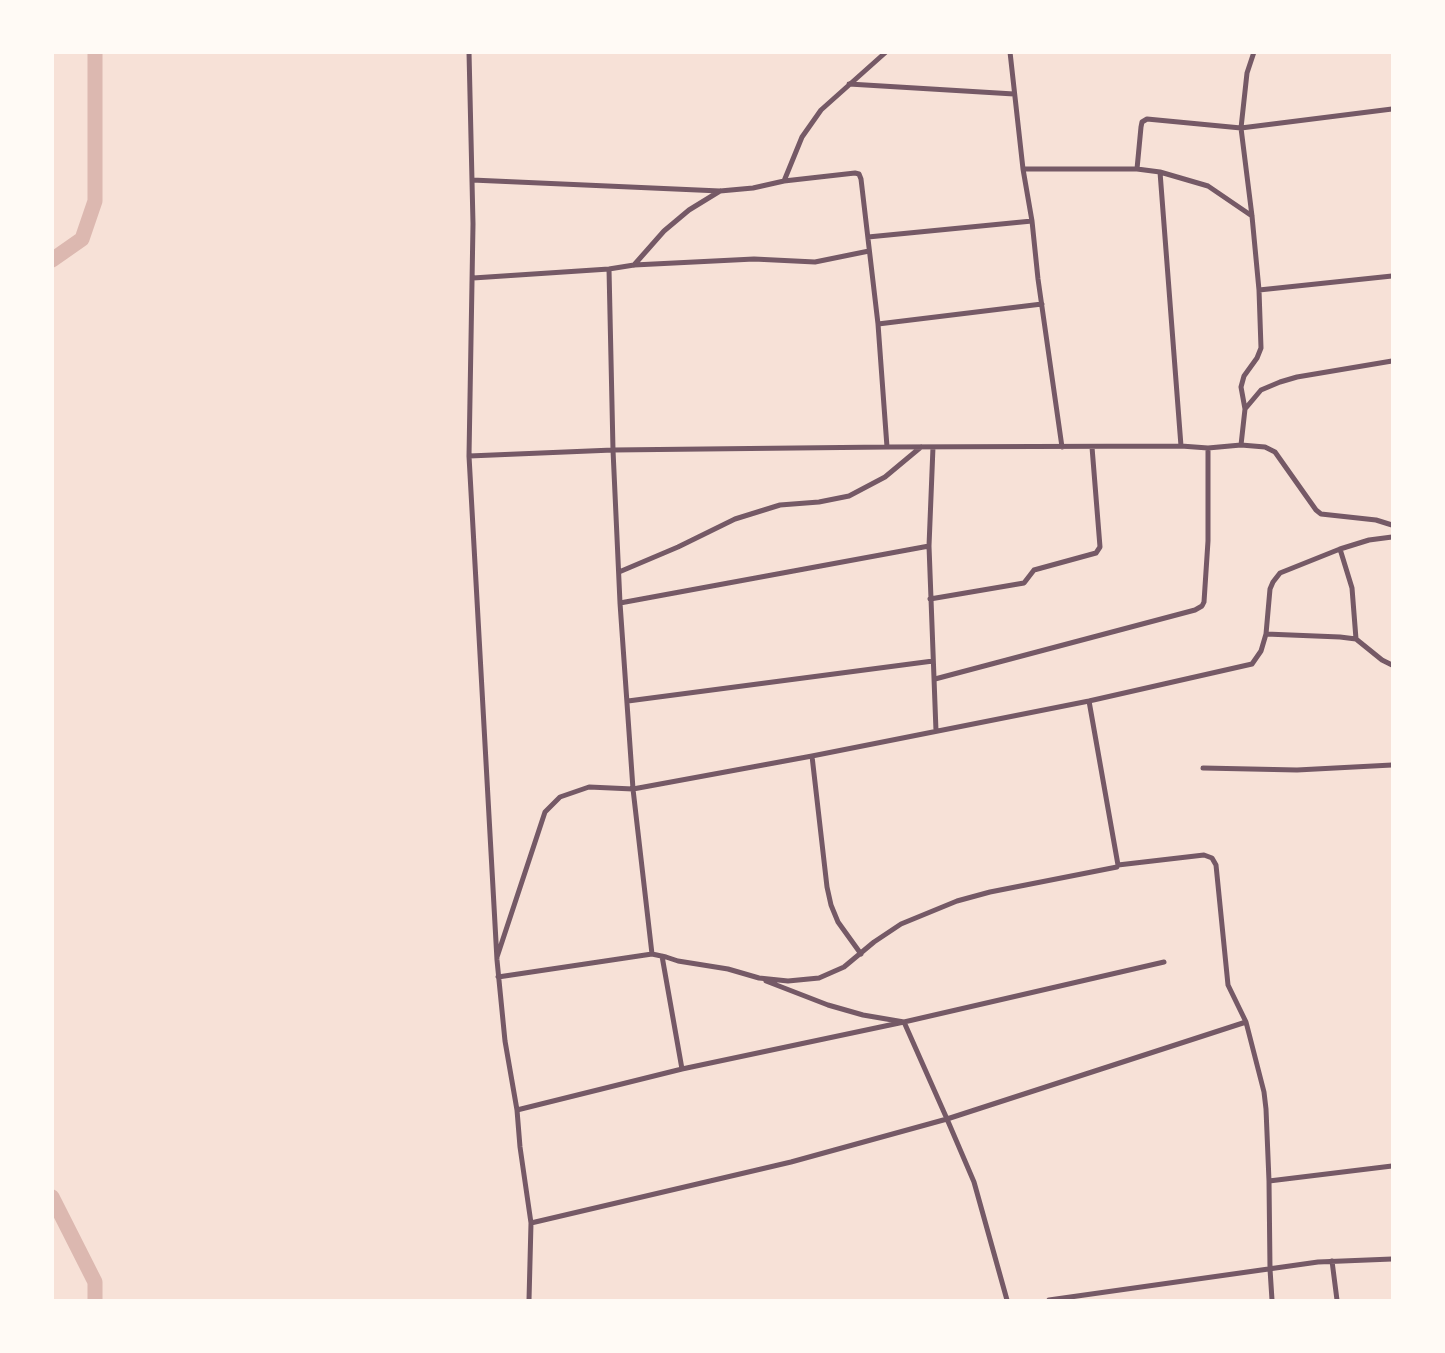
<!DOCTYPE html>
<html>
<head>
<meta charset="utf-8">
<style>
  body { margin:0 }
  #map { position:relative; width:1445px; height:1353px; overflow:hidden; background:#f7e1d7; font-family:"Open Sans",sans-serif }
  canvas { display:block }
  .frame { position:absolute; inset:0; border:54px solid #fffaf5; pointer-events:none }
</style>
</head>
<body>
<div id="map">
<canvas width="1445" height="1353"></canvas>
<div class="frame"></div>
</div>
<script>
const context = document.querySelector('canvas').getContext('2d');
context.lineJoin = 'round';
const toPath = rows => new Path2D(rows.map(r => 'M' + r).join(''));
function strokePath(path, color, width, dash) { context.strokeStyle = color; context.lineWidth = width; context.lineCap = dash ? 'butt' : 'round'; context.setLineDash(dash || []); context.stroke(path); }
strokePath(toPath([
  [52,260,82,239,95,201,95,52],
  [52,1197,95,1282,95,1300]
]), '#dcb8b0', 15);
strokePath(toPath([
  [469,52,473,224,469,456,497,960,505,1041,517,1110,520,1147,531,1223,529,1300],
  [1010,52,1023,169,1032,221,1038,279,1062,447],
  [849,84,1014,94],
  [1023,169,1137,169,1160,172,1208,186,1252,216],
  [1137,169,1141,127,1142,122,1147,119,1241,128,1392,109],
  [1160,172,1181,446],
  [472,180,720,191,753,188,784,181,855,173,859,174,861,179,878,324,887,447],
  [784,181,802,137,821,110,886,52],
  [868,237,1032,221],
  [634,265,664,231,689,210,720,191],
  [609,269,613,450,620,603,633,789,652,954],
  [473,278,609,269,634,265,754,259,815,262,869,251],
  [1259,290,1392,276],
  [878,324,1042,304],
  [1245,409,1241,387,1244,376,1257,358,1261,348,1259,290,1252,216,1241,128,1247,73,1254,52],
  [1241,445,1245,409,1261,390,1280,382,1297,377,1392,361],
  [933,447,929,546,936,731],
  [469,456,613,450,887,447,1181,446,1208,448,1241,445,1265,447,1275,452,1316,510,1321,514,1376,520,1392,525],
  [1340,549,1352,588,1356,639],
  [619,572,678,547,735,519,780,505,819,502,849,496,885,477,921,447],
  [930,599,1024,583,1034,570,1096,553,1100,547,1092,447],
  [620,603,929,546],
  [1266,634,1340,637,1356,639,1382,660,1392,665],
  [935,679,1195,610,1202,606,1204,602,1208,541,1208,448],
  [628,701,933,661],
  [1089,701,1118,865],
  [812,756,827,887,831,905,838,922,861,954],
  [1203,768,1297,770,1392,765],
  [662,956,682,1069],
  [497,957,545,812,560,797,589,787,633,789,812,756,1089,701,1252,664,1261,651,1266,634,1270,589,1273,582,1280,573,1340,549,1369,540,1392,537],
  [498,977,652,954,666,957,678,961,728,969,759,978,788,981,819,978,844,967,874,942,901,924,957,901,990,892,1117,867,1118,865,1204,855,1212,858,1216,865,1228,985,1246,1022,1264,1092,1266,1109,1269,1181,1270,1269,1272,1300],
  [766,981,828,1005,863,1015,904,1022,947,1119,974,1182,1007,1300],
  [517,1110,682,1069,904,1022,1164,962],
  [1269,1181,1392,1166],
  [531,1223,791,1162,947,1119,1246,1022],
  [1332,1261,1337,1300],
  [1049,1300,1318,1262,1392,1259]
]), '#755966', 5);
</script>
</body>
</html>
